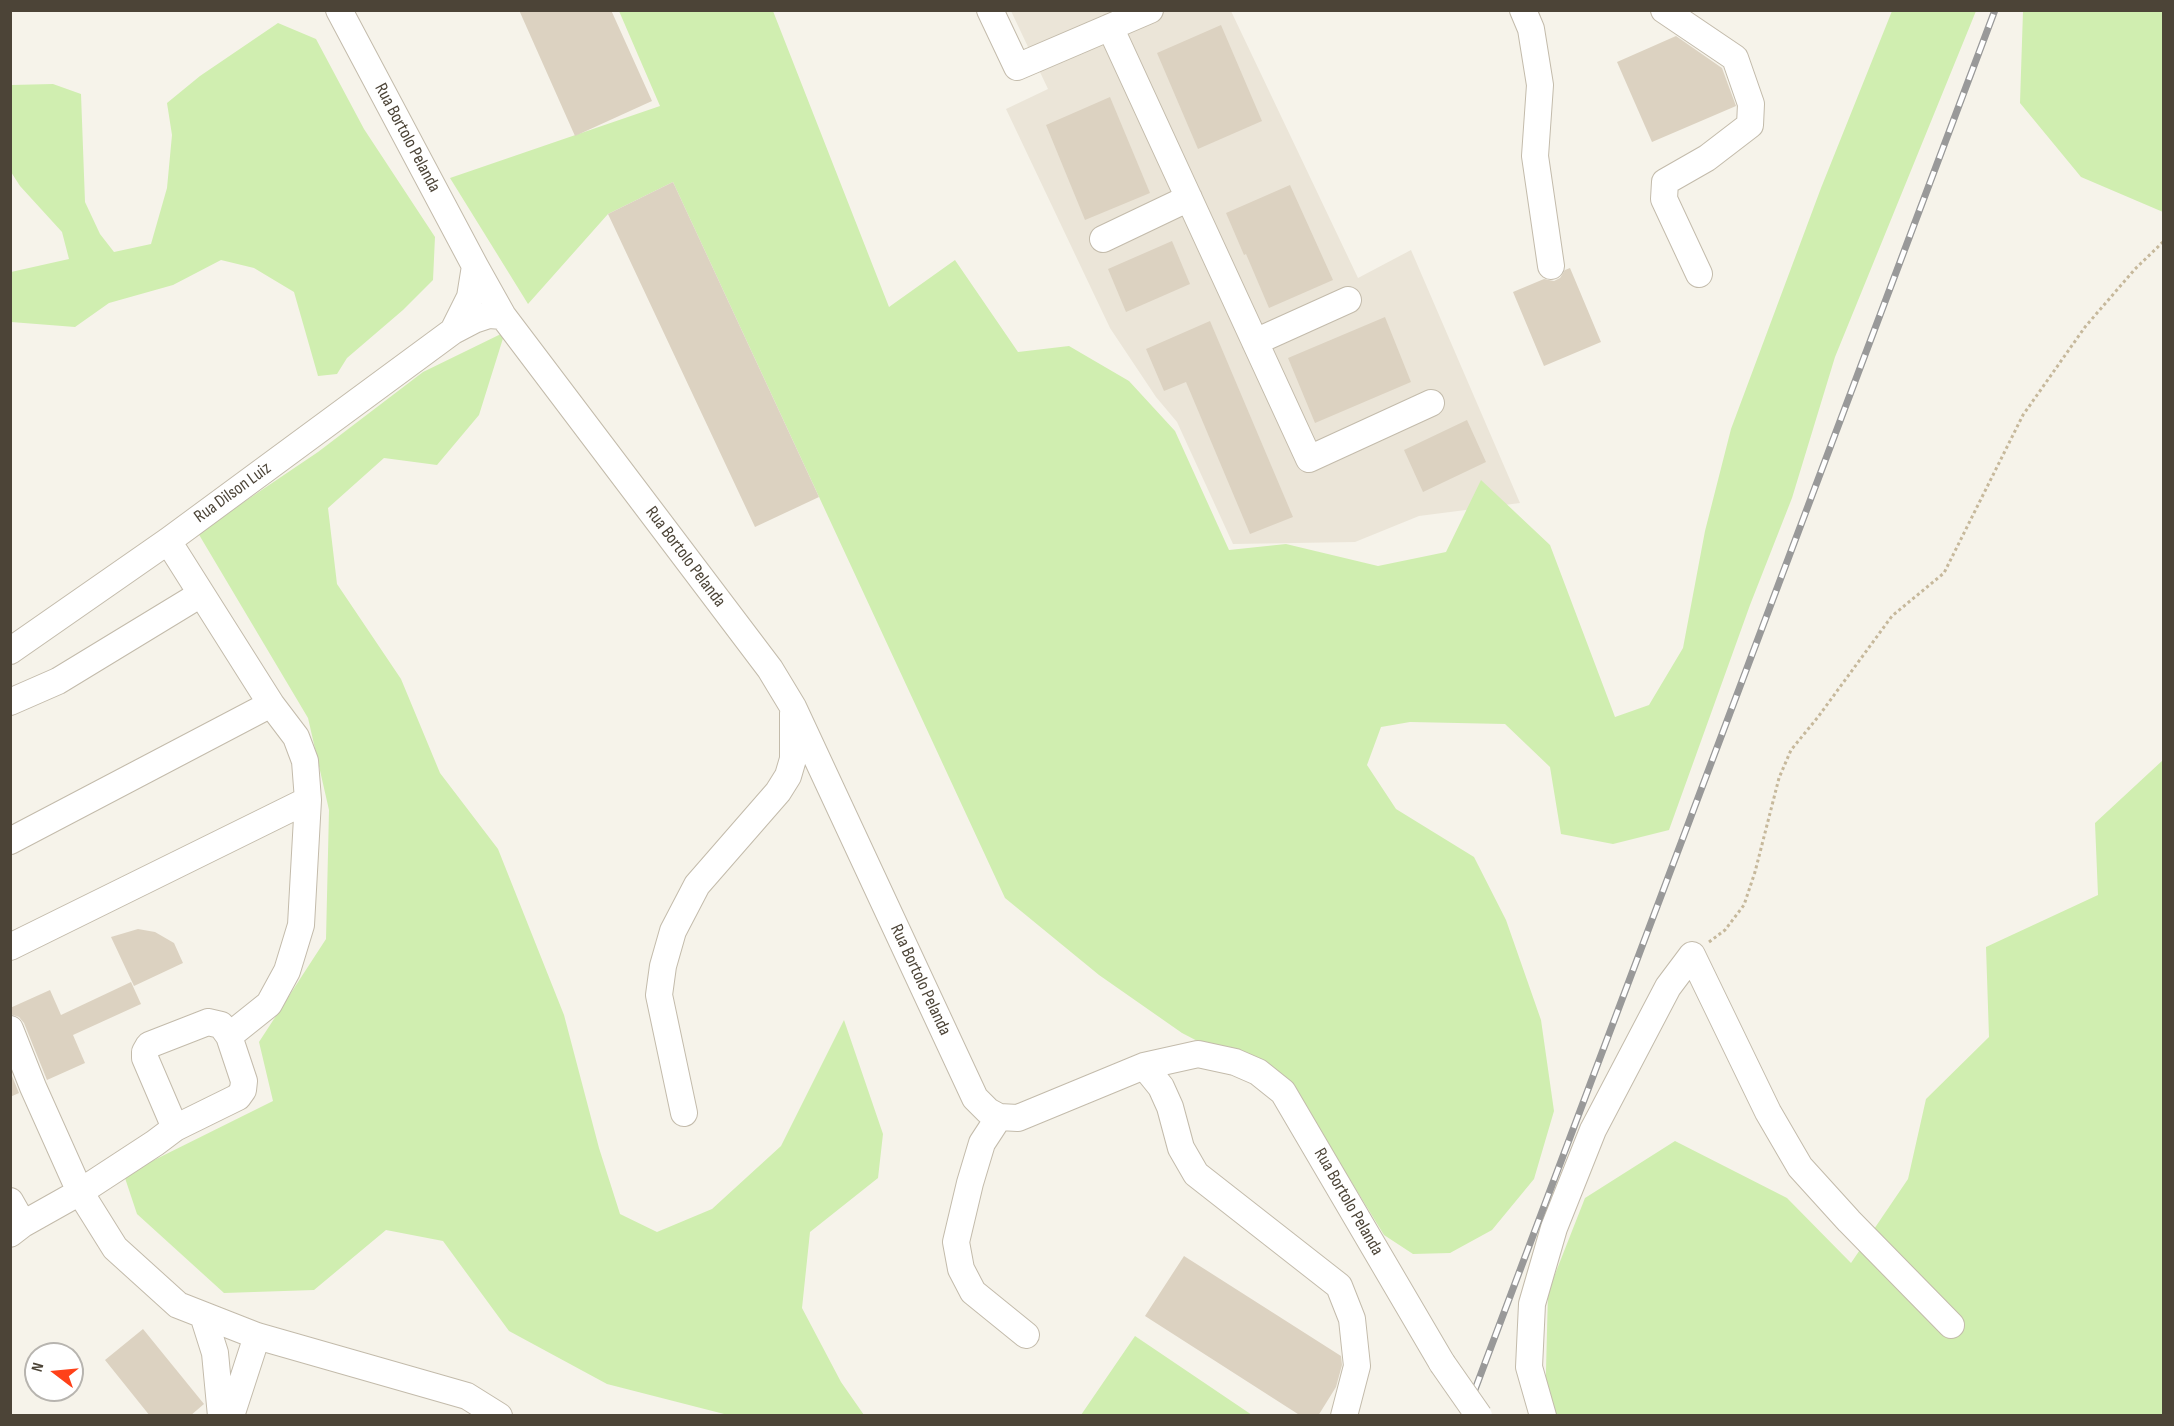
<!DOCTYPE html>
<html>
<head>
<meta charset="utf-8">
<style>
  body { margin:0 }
  #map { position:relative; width:2174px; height:1426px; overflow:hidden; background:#f6f3ea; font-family:"Sofia Sans Condensed",sans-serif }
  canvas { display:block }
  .frame { position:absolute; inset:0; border:12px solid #4c4437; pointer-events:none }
  .north { position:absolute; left:24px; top:1342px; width:60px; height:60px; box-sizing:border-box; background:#fff; border:2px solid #b7b4af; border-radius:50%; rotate:286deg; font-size:16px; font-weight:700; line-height:24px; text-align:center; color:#4c4437 }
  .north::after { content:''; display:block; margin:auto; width:21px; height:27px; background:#ff4119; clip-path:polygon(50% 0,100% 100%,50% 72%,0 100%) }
</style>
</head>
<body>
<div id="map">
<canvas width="2174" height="1426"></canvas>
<div class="frame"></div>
<div class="north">N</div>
</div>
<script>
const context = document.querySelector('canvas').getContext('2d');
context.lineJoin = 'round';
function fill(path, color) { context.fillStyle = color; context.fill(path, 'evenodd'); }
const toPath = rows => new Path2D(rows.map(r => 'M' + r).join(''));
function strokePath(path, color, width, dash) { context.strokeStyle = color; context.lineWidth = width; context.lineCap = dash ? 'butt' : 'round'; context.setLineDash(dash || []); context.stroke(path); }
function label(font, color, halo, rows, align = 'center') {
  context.font = font + ' "Sofia Sans Condensed",sans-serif'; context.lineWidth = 6; context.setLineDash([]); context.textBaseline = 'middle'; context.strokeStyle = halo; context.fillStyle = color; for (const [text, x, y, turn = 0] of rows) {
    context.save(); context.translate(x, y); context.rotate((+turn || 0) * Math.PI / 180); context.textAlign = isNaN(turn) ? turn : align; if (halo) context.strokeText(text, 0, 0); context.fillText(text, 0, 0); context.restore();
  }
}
fill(toPath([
  [1011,11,1231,11,1358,278,1411,250,1520,503,1419,516,1355,542,1233,544,1177,422,1156,397,1110,328,1006,109,1048,89]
]), '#ebe5d8');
fill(toPath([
  [619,11,773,11,889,307,955,260,1018,352,1069,346,1129,381,1175,431,1229,550,1286,544,1378,566,1446,552,1481,480,1550,545,1615,717,1649,705,1683,648,1705,531,1731,429,1821,188,1892,11,1976,11,1835,357,1792,498,1750,605,1669,830,1613,844,1561,834,1550,767,1505,724,1410,722,1381,727,1367,765,1396,809,1474,857,1506,920,1541,1020,1554,1111,1534,1179,1492,1230,1450,1253,1413,1254,1384,1235,1341,1165,1288,1088,1182,1033,1099,975,1005,898,673,182,608,214,528,304,450,178,660,106],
  [2023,11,2163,11,2163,212,2081,177,2020,103],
  [278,23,316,39,364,129,435,237,433,280,403,310,347,358,337,374,318,376,294,292,254,268,221,260,173,285,109,303,75,327,11,322,11,272,69,259,62,232,20,186,11,172,11,85,53,84,81,94,85,202,100,234,114,252,151,244,167,188,172,135,167,103,200,76],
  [505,332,479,415,437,465,384,458,328,508,337,584,401,679,440,773,498,849,564,1015,599,1148,620,1214,657,1232,712,1209,781,1146,844,1020,883,1134,878,1178,810,1232,802,1308,841,1382,864,1415,728,1415,607,1384,509,1331,443,1241,386,1230,314,1290,224,1293,137,1214,124,1175,273,1101,259,1042,326,939,329,810,308,718,198,533,318,452,423,372],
  [2163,760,2163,1415,1548,1416,1545,1409,1548,1292,1585,1198,1675,1141,1787,1198,1851,1263,1908,1179,1926,1099,1989,1037,1986,947,2098,895,2095,823],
  [1135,1336,1252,1415,1081,1415]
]), '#d0eeb0');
fill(toPath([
  [519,10,611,10,652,101,575,136],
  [1221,25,1262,121,1198,149,1157,53],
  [1676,36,1722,68,1736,106,1652,142,1617,62],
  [1110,97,1150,193,1085,220,1046,125],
  [673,182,819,497,755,527,608,214],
  [1290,185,1333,280,1269,308,1246,254,1244,255,1226,213],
  [1172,241,1190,284,1126,312,1108,269],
  [1570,268,1601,342,1544,366,1513,292,1544,279,1554,281,1560,278,1565,270],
  [1385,317,1411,382,1315,423,1288,358],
  [1210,321,1293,517,1250,534,1186,382,1164,391,1146,349],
  [1467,420,1486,462,1423,492,1404,450],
  [138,929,155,932,174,943,183,963,134,986,111,937],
  [131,982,141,1004,73,1035,85,1063,47,1080,24,1023,19,1017,10,1014,10,1008,50,990,61,1015],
  [10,1071,19,1093,10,1097],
  [1184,1256,1341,1356,1342,1365,1336,1387,1318,1416,1301,1416,1145,1316],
  [143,1329,204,1404,190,1416,150,1416,105,1360]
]), '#dcd2c1');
const minor = toPath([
  [339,10,475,266,470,297,453,331],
  [990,10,1017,67,1150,10],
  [1523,10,1531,29,1540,85,1535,156,1551,266],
  [1664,10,1735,58,1751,104,1750,125,1707,158,1665,182,1664,199,1699,274],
  [1110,27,1309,459,1431,403],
  [1103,239,1189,198],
  [475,266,503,316,770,669,793,707,975,1098,988,1111,999,1117,1018,1118,1144,1066,1198,1054,1235,1062,1258,1072,1283,1092,1442,1363],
  [1255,342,1348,300],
  [10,651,168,541,453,331,474,320,489,315,503,316],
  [10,702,58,681,201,594],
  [10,841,271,704,168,541],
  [10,947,308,800],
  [208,1022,221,1025,229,1036,244,1081,243,1090,238,1097,175,1128,145,1058,145,1052,149,1045,208,1022],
  [10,1029,33,1087,80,1192,115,1248,178,1305,257,1336,467,1396,499,1416],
  [229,1036,269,1004,287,971,301,925,308,800,305,761,296,737,271,704],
  [1144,1066,1161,1087,1170,1107,1181,1148,1196,1174,1339,1286,1352,1319,1357,1366,1344,1416],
  [684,1113,659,995,663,966,673,931,697,885,778,792,788,776,793,759,793,713],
  [999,1117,982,1143,970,1183,956,1242,961,1269,973,1292,1026,1335],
  [10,1201,23,1224],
  [10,1234,23,1224,80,1192,155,1143,175,1128],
  [203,1315,215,1353,221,1416],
  [231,1416,257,1336],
  [1543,1416,1529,1367,1532,1304,1554,1228,1593,1130,1668,987,1692,955,1768,1112,1800,1167,1849,1221,1951,1325]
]);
strokePath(minor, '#c3bbab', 28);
strokePath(toPath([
  [1709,942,1725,930,1744,905,1755,872,1779,778,1791,750,1818,717,1892,616,1944,573,2023,415,2085,327,2135,269,2164,241]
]), '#c6b89b', 3, [3, 3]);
strokePath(minor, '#fff', 26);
const rail = toPath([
  [1465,1416,1995,10]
]);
strokePath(rail, '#999', 7);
strokePath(rail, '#fff', 4.5, [14]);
const minorBridge = toPath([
  [1442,1363,1479,1416]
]);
strokePath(minorBridge, '#c3bbab', 28, []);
strokePath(minorBridge, '#fff', 26);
label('18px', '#4c4437', '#fff', [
  ["Rua Bortolo Pelanda",407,138,62],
  ["Rua Dilson Luiz",233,493,-36],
  ["Rua Bortolo Pelanda",685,557,53],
  ["Rua Bortolo Pelanda",920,980,65],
  ["Rua Bortolo Pelanda",1348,1202,60]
]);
</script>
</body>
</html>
